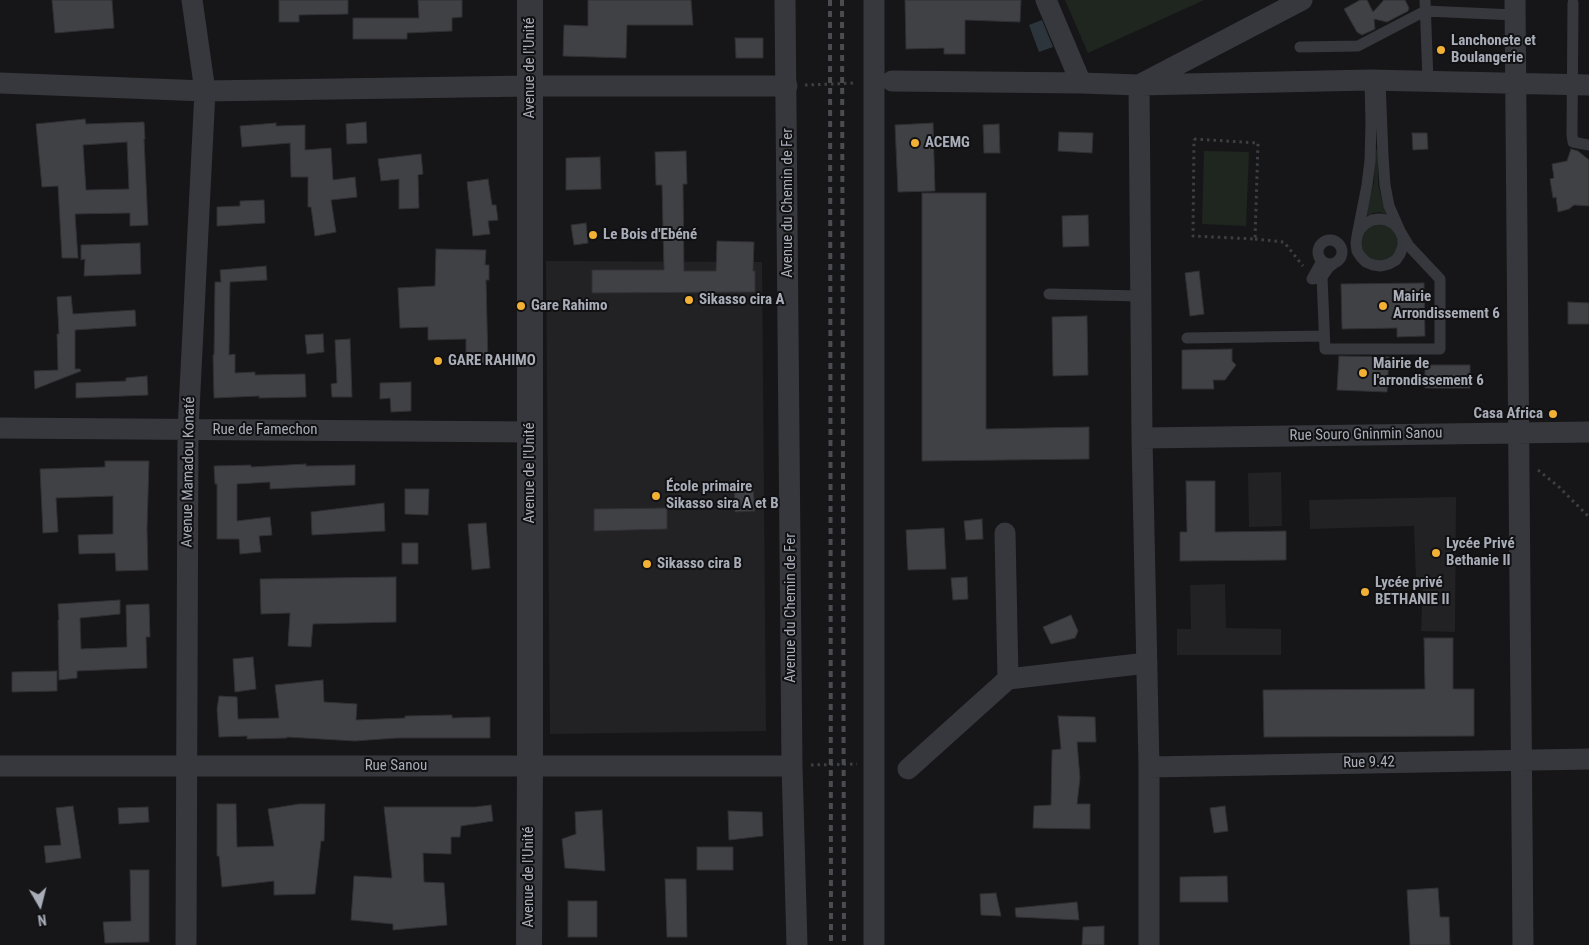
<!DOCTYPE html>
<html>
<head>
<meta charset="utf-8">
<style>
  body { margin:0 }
  #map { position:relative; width:1589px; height:945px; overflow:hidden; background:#161618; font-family:"Roboto Condensed",sans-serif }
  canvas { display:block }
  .north { position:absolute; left:15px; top:880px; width:50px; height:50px; -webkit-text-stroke:4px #111113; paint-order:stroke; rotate:172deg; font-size:14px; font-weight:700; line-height:20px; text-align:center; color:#a8adb8 }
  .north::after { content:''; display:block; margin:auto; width:18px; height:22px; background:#a8adb8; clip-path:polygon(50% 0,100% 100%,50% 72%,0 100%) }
</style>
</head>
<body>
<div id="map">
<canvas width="1589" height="945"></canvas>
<div class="north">N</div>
</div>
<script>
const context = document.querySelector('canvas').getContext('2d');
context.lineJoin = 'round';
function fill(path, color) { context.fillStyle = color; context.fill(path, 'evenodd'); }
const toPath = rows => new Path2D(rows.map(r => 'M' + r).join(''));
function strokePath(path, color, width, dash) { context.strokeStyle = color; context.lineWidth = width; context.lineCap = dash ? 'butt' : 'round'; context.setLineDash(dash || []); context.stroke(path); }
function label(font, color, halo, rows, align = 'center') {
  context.font = font + ' "Roboto Condensed",sans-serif'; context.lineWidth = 4; context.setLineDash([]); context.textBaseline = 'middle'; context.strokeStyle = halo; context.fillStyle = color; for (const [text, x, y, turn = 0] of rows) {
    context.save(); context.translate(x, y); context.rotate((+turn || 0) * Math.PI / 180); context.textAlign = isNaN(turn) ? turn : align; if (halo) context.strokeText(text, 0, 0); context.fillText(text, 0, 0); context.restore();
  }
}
fill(toPath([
  [546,261,762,262,766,731,550,734],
  [1281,472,1282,526,1249,527,1248,473],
  [1456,497,1455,632,1421,631,1423,581,1416,581,1414,526,1310,529,1309,500],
  [1225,584,1226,628,1281,629,1281,655,1177,655,1177,629,1191,629,1190,585]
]), '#222225');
fill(toPath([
  [1065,0,1204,0,1088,53],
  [1375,150,1378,150,1378,184,1386,215,1380,212,1374,213,1364,217,1374,183],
  [1204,151,1249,152,1246,226,1202,224],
  [1382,221,1399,233,1398,254,1380,264,1362,255,1359,235,1363,229]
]), '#1e261f');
fill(toPath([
  [1042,20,1053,47,1039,52,1029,25]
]), '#2c353c');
const building = toPath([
  [52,0,112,0,114,28,55,33,52,0],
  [279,0,348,0,348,14,299,15,299,22,279,22,279,0],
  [418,0,462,0,462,17,452,18,452,31,407,33,407,39,353,39,353,18,419,18,418,0],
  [588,0,691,0,693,25,627,25,626,58,563,56,564,25,588,26,588,0],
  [905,0,1021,0,1020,22,965,20,965,54,944,54,944,48,906,49,905,0],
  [1360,0,1367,0,1373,12,1384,0,1405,0,1409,8,1408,11,1387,22,1374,19,1375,29,1362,35,1357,32,1344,9,1360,0],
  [735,38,763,38,763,58,736,58,735,38],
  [85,119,86,124,144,122,145,139,144,139,148,225,130,226,130,213,75,214,78,258,62,258,58,186,42,187,36,124,85,119],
  [127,142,129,189,86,190,83,145,127,142],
  [366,122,367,143,347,144,346,124,366,122],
  [276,123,276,126,305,125,305,150,331,148,333,180,355,177,357,197,331,200,336,232,315,236,311,207,308,207,308,177,291,177,290,143,242,147,240,126,276,123],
  [933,123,935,191,898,192,895,125,933,123],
  [999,124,1000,153,984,153,983,125,999,124],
  [1059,132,1093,133,1092,153,1058,151,1059,132],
  [1412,133,1427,133,1428,149,1413,150,1412,133],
  [1571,149,1578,151,1589,160,1589,206,1574,205,1569,209,1558,212,1556,197,1553,198,1550,179,1554,178,1552,164,1567,161,1571,149],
  [686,151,687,184,683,184,684,271,716,271,717,241,754,242,753,271,755,271,755,292,592,293,592,270,664,270,662,185,656,185,655,152,686,151],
  [421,154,423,174,418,175,419,208,399,209,399,179,381,181,378,159,421,154],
  [600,157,601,189,566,190,566,158,600,157],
  [488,179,492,205,496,205,498,220,488,221,490,234,473,236,467,182,488,179],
  [922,193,986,193,986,429,1089,427,1089,459,922,461,922,193],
  [264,200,265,223,217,226,217,207,240,206,240,201,264,200],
  [1088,215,1089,246,1063,247,1062,216,1088,215],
  [586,223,588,243,574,245,571,225,586,223],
  [140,243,141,274,84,276,85,259,81,260,81,245,140,243],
  [436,249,486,250,485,265,489,265,489,280,486,280,488,364,466,364,466,339,428,340,428,327,400,328,398,288,435,286,436,249],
  [266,266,267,280,230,282,229,355,235,354,235,373,255,372,255,375,305,374,306,397,259,398,259,396,214,398,213,355,214,355,215,282,221,282,220,270,266,266],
  [1199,271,1204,314,1190,316,1185,273,1199,271],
  [1424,283,1425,336,1397,337,1397,328,1342,329,1341,284,1424,283],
  [71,296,73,314,135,310,136,326,75,330,75,369,80,369,81,371,35,389,34,371,58,370,57,334,59,334,57,297,71,296],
  [1568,302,1589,303,1589,324,1568,324,1568,302],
  [1087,316,1088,375,1053,376,1052,317,1087,316],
  [323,334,324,352,307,354,305,335,323,334],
  [350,339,352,397,332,397,331,384,337,383,335,340,350,339],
  [1232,349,1232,361,1236,365,1225,380,1213,380,1214,389,1182,389,1182,350,1232,349],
  [1339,356,1389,357,1387,392,1337,390,1339,356],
  [1425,365,1470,365,1470,388,1425,388,1425,365],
  [147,376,148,395,76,398,76,383,126,381,126,378,147,376],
  [411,382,411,411,391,412,390,398,380,399,380,383,411,382],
  [105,461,149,461,147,529,148,570,116,571,115,553,79,554,78,535,113,534,113,496,56,498,58,532,43,533,40,469,105,467,105,461],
  [306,464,306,466,355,465,355,485,270,489,270,482,237,484,237,521,270,517,272,535,259,536,261,552,240,554,239,539,217,539,217,484,215,484,214,466,251,465,251,467,306,464],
  [1186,481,1215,481,1215,532,1286,531,1286,560,1180,561,1180,532,1187,532,1186,481],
  [753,486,755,511,735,512,734,487,753,486],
  [405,489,429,489,428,515,405,514,405,489],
  [384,503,385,531,312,535,311,512,384,503],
  [667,508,667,529,594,531,594,509,667,508],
  [982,519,983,539,966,540,964,521,982,519],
  [486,523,490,568,472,570,468,524,486,523],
  [944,528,946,569,908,570,906,530,944,528],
  [402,543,418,543,418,564,402,564,402,543],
  [396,577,396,622,313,624,311,647,288,646,290,613,261,614,260,579,396,577],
  [967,577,968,599,953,600,951,578,967,577],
  [120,600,120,614,80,618,81,649,127,647,126,605,149,604,150,637,146,637,147,668,77,671,77,678,59,680,58,620,59,620,58,604,120,600],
  [1071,615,1078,631,1075,638,1051,644,1043,627,1071,615],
  [1424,638,1453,638,1453,689,1474,689,1474,736,1264,737,1263,690,1425,689,1424,638],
  [253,657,256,689,235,692,233,659,253,657],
  [57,671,57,691,12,692,12,672,57,671],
  [323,680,324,702,357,704,356,720,405,718,405,716,452,715,452,718,490,717,490,738,397,738,355,741,287,737,287,738,247,739,247,736,219,737,217,709,219,696,237,697,238,719,279,718,275,685,323,680],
  [1058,716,1095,717,1096,742,1077,742,1080,778,1077,804,1090,804,1090,829,1033,828,1034,806,1051,805,1052,750,1061,749,1058,716],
  [217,804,236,804,237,847,274,846,268,809,299,804,325,804,324,841,321,841,315,894,274,895,274,881,222,887,219,856,217,856,217,804],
  [491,805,493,821,461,826,460,837,451,837,451,854,423,853,424,882,444,883,447,925,393,930,393,924,351,920,354,876,392,878,384,807,475,807,491,805],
  [73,806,81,858,46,863,44,846,61,845,56,808,73,806],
  [1225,806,1228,831,1214,833,1210,808,1225,806],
  [148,807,149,822,119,824,118,808,148,807],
  [602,810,605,871,565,868,562,839,576,834,575,812,602,810],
  [728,811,762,812,763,836,729,840,728,811],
  [697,847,733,847,733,870,697,870,697,847],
  [130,870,149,870,149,942,105,943,103,922,131,921,130,870],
  [1227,876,1228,902,1180,902,1180,877,1227,876],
  [665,879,686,879,687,937,667,937,665,879],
  [1438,888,1440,917,1449,917,1450,945,1410,945,1407,890,1438,888],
  [996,893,1001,916,981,915,980,894,996,893],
  [568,901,597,901,597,937,568,937,568,901],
  [1077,902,1079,920,1016,917,1015,908,1077,902],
  [1104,926,1104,945,1082,945,1083,927,1104,926]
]);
fill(building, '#404145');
strokePath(building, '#303034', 1);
strokePath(toPath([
  [805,85,856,83],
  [1194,139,1258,143,1255,239,1193,236,1194,139],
  [1255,239,1284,242,1303,266],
  [1538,470,1559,487,1589,517],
  [811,765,857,764]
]), '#3d3f44', 3, [2.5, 4]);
strokePath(toPath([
  [1425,0,1428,81],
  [1573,3,1572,135,1573,142,1589,145],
  [1300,47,1358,46,1425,11,1515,15],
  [1357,236,1360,229,1365,224,1372,220,1379,219,1387,220,1394,224,1400,231,1403,238,1403,246,1400,254,1396,260,1389,264,1381,266,1373,265,1366,262,1361,257,1357,251,1356,243,1357,236,1367,185,1370,161,1371,123,1370,80],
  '1318 252a12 12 0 1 1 24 0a12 12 0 1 1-24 0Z',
  [1322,261,1312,279,1322,277],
  [1333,264,1329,267,1322,277,1325,349,1440,349,1440,279,1409,246,1400,231,1389,206,1385,185,1383,156,1380,80],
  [1049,294,1141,296],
  [1187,338,1324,336]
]), '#37383d', 11);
strokePath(toPath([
  [785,0,792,766,797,945],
  [874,0,874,945],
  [1046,0,1081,83],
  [1515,0,1523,945],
  [892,81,1081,83,1139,85,1302,0],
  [0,83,205,91,530,86,787,86],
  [0,428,530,432],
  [1142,438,1589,432],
  [1005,533,1008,679],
  [0,766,792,766],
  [1149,767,1589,759],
  [908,769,1008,679,1147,663],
  [186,945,188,430,205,91,192,0],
  [1149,945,1149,767,1142,438,1139,85,1370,80,1589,85]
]), '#37383d', 21);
strokePath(toPath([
  [529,945,530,766,530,0]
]), '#37383d', 26);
strokePath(toPath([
  [830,0,831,945],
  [842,0,844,945]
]), '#4a4c52', 4, [6, 5]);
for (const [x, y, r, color] of [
  [1441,50,5,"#f2b134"],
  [915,143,5,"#f2b134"],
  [593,235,5,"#f2b134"],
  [689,300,5,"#f2b134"],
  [521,306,5,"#f2b134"],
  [1383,306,5,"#f2b134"],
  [438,361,5,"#f2b134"],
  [1363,373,5,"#f2b134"],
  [1553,414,5,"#f2b134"],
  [656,496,5,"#f2b134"],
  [1436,553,5,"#f2b134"],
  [647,564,5,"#f2b134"],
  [1365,592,5,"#f2b134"]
]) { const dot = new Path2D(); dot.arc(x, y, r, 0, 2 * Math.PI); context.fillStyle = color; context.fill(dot); strokePath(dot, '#111113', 2); }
label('bold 15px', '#a8adb8', '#111113', [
  ["Lanchonete et",1451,41],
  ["Boulangerie",1451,58],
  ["ACEMG",925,143],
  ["Le Bois d'Ebéné",603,235],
  ["Mairie",1393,297],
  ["Arrondissement 6",1393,314],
  ["Sikasso cira A",699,300],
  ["Gare Rahimo",531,306],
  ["GARE RAHIMO",448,361],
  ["Mairie de",1373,364],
  ["l'arrondissement 6",1373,381],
  ["Casa Africa",1543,414,"right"],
  ["École primaire",666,487],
  ["Sikasso sira A et B",666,504],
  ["Lycée Privé",1446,544],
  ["Bethanie II",1446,561],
  ["Sikasso cira B",657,564],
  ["Lycée privé",1375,583],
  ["BETHANIE II",1375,600]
], 'left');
label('15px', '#a8adb8', '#111113', [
  ["Avenue de l'Unité",530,68,-90],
  ["Avenue du Chemin de Fer",788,203,-90],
  ["Rue de Famechon",265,430],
  ["Rue Souro Gninmin Sanou",1366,435,-1],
  ["Avenue Mamadou Konaté",189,472,-89],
  ["Avenue de l'Unité",530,473,-90],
  ["Avenue du Chemin de Fer",791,608,-90],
  ["Rue 9.42",1369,763,-1],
  ["Rue Sanou",396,766],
  ["Avenue de l'Unité",529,877,-90]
]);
</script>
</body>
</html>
